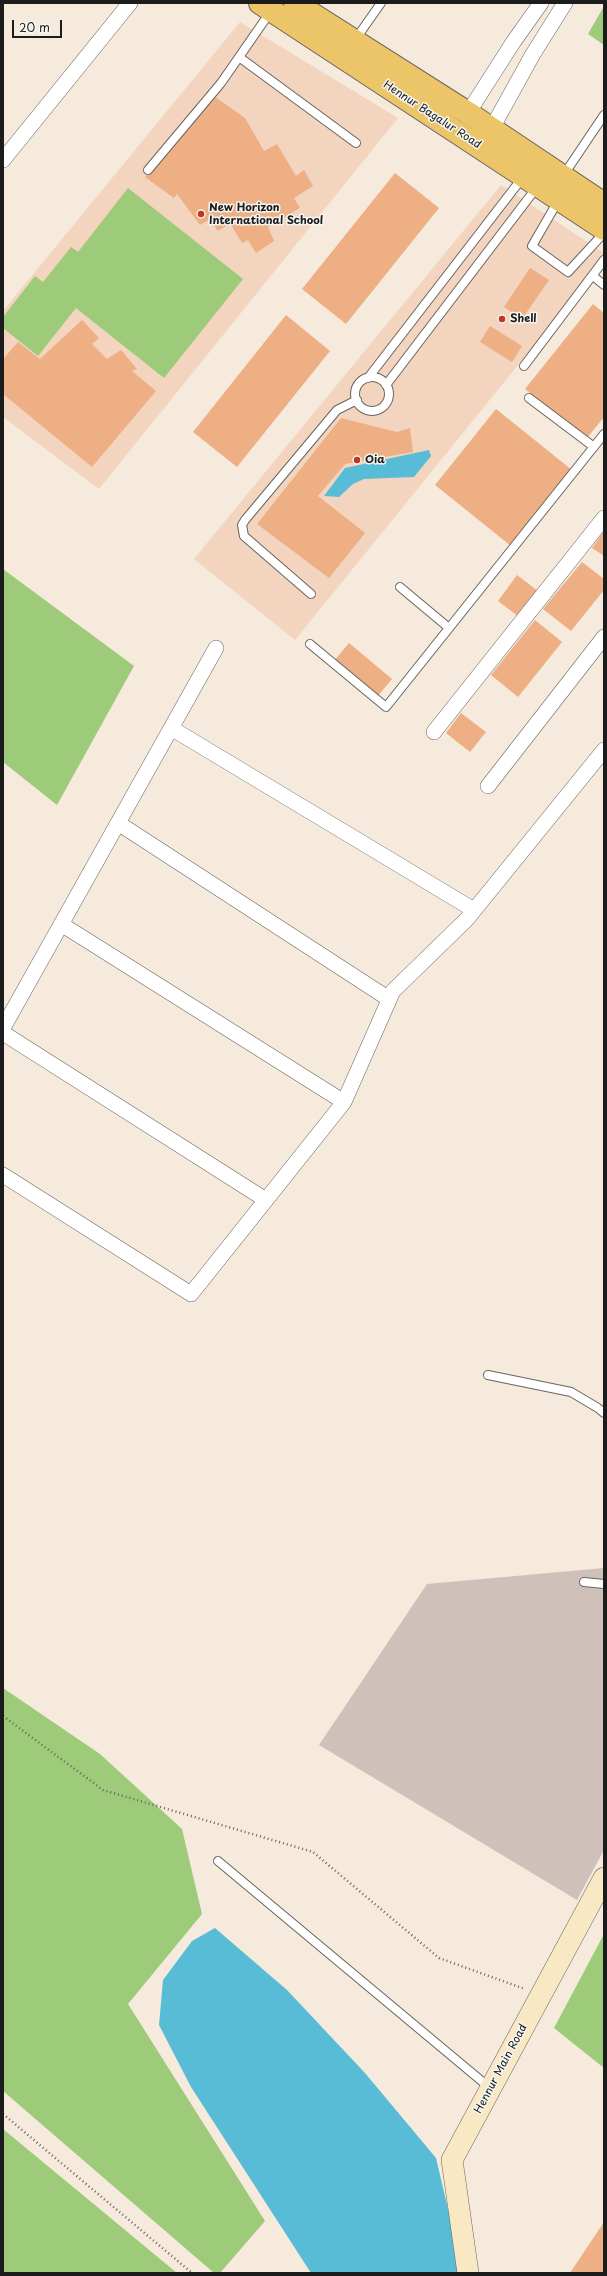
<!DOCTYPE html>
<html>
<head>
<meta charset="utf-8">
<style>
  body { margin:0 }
  #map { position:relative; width:607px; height:2276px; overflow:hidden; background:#f5eadc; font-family:"Playpen Sans",sans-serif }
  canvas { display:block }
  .frame { position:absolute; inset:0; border:4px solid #1c1c1c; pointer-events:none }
  .scale { position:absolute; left:12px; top:20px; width:50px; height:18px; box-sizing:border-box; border:2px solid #1c1c1c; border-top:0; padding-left:5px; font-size:12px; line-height:14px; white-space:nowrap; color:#1c1c1c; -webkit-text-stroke:3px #f6f6f2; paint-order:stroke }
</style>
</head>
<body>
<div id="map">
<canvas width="607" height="2276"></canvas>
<div class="frame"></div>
<div class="scale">20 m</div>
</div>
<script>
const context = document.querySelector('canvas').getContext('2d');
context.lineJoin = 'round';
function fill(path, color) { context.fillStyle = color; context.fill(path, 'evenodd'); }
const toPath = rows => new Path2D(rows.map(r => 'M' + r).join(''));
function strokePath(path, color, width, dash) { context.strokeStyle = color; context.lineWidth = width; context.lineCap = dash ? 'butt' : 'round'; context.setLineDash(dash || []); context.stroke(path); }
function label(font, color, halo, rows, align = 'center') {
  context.font = font + ' "Playpen Sans",sans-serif'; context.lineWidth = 3; context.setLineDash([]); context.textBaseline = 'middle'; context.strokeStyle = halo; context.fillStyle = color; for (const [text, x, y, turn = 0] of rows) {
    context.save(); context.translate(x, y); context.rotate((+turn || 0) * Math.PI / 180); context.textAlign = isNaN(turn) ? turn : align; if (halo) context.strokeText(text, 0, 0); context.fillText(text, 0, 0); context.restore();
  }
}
fill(toPath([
  [240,22,398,118,99,489,3,417,3,311],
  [501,185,604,253,604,259,295,640,194,559]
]), '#f3d4be');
fill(toPath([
  [604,1568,604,1850,577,1900,319,1745,427,1584]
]), '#cfc0ba');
fill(toPath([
  [604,6,604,45,588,34],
  [128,188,243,279,164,378,76,308,38,356,3,328,3,317,35,276,43,282,71,247,78,252],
  [3,569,134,666,57,805,3,762],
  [3,1688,100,1754,182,1829,202,1914,128,2004,265,2221,220,2273,214,2273,3,2091],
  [604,1934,604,2068,554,2028],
  [3,2129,177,2273,3,2273]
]), '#9dcb79');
fill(toPath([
  [429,450,431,456,414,477,364,479,353,484,339,497,324,496,345,468],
  [215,1928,287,1990,365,2073,436,2158,463,2273,311,2273,191,2087,159,2025,163,1980,192,1941]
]), '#59bcd7');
fill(toPath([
  [214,96,245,118,264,151,277,144,296,176,304,170,313,186,294,198,300,208,268,227,274,241,256,253,248,240,242,243,230,223,218,231,210,219,200,225,177,194,174,198,145,177],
  [395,173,439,208,346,324,302,289],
  [530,268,549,280,522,319,504,307],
  [593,304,604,313,604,417,587,438,525,389],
  [286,315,330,351,237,467,193,432],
  [82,320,99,338,92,344,107,359,121,350,137,369,132,371,156,391,92,467,3,394,3,359,18,342,40,359],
  [490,326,522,346,512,362,480,342],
  [496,409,572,470,511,546,435,485],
  [341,418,397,432,410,428,413,452,345,464,318,496,365,533,329,578,257,524],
  [604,531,604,556,592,548],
  [582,562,604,579,604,590,571,631,543,609],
  [517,575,538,591,519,617,498,601],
  [535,620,562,642,518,697,491,675],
  [349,643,392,679,377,697,334,661],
  [461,713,486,732,470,752,446,733],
  [604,2222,604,2273,570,2273]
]), '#edaf83');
const service = toPath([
  [355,40,381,3],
  [239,57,356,143],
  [148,170,221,83,271,11],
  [563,176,604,115],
  [558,201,532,246,568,272,604,233],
  [593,276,604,285],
  [524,366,604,260],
  '355 394a17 17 0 1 1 34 0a17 17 0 1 1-34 0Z',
  [368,378,523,177],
  [386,385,537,187],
  [529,398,594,447],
  [400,587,449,628],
  [311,594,244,536,242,525,245,520,337,410,357,400],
  [310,644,386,707,604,434],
  [488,1375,571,1392,598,1408,604,1413],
  [584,1582,604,1584],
  [218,1861,490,2088]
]);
const minor = toPath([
  [468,113,514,41,541,3],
  [492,128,533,54,565,3],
  [3,160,130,3],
  [171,728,474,910],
  [434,732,604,518],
  [488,786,604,637],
  [118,823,389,999],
  [61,924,344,1102],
  [3,1028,216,648],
  [3,1033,266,1200],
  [3,1175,191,1294,344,1102,393,991,467,919,604,750]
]);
const secondary = toPath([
  [468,2273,452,2160,604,1878]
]);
const primary = toPath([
  [260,3,604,229],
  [295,3,468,113,604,204]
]);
strokePath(service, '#68645f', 10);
strokePath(minor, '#68645f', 16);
strokePath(secondary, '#68645f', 22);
strokePath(primary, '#68645f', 24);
strokePath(toPath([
  [3,1716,103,1790,313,1852,439,1958,525,1989],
  [3,2114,192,2273]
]), '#68645f', 2.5, [1, 3]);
strokePath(service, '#fff', 8);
strokePath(minor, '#fff', 15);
strokePath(secondary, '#f8e8c3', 21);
strokePath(primary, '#edc569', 22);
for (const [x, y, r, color] of [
  [201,214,4,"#c8321e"],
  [502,319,4,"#c8321e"],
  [357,460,4,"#c8321e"]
]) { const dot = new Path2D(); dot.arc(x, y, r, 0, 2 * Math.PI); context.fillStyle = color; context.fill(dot); strokePath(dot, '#f6f6f2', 1.5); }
label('11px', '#1c1c1c', '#f6f6f2', [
  ["Hennur Bagalur Road",432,115,33],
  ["Hennur Main Road",501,2069,-62]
]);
label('bold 11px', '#1c1c1c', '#f6f6f2', [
  ["New Horizon",209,208],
  ["International School",209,221],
  ["Shell",510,319],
  ["Oia",365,460]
], 'left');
</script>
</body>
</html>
